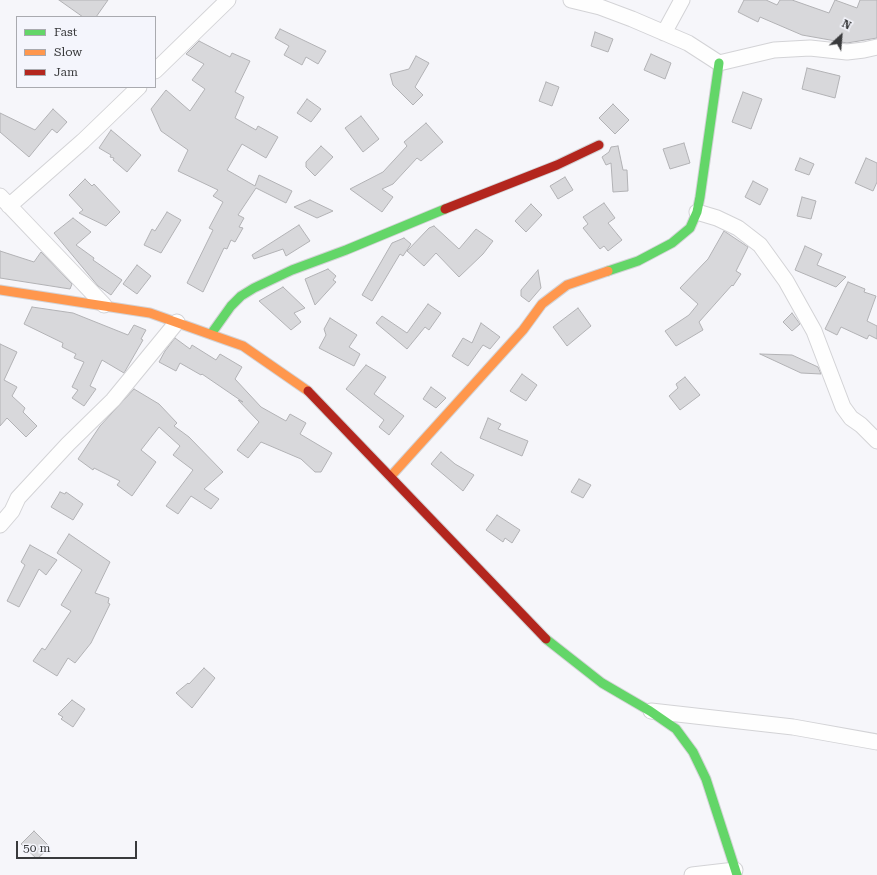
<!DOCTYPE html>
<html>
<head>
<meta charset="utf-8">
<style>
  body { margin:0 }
  #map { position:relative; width:877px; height:875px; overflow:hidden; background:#f6f6fa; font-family:"Roboto Serif",serif }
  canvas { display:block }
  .legend { position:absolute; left:16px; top:16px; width:140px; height:72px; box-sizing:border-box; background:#f4f5fc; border:1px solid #a9aaaf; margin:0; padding:5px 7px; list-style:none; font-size:12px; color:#393a3c }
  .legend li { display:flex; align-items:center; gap:8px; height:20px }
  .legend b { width:20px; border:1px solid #a9aaaf }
  .north { position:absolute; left:821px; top:16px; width:40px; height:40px; -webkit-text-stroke:3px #f4f5fc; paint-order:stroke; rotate:26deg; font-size:11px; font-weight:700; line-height:16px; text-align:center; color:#393a3c }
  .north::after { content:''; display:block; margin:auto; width:14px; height:18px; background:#393a3c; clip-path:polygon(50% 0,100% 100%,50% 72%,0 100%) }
  .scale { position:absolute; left:16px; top:841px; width:121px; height:18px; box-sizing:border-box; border:2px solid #393a3c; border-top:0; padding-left:5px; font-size:12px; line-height:14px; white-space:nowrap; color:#393a3c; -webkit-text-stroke:3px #f4f5fc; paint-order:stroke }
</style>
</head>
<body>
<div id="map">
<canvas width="877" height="875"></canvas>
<ul class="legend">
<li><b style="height:5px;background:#63d668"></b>Fast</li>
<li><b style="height:5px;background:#ff974d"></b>Slow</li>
<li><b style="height:5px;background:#b3261e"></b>Jam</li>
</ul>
<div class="north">N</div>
<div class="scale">50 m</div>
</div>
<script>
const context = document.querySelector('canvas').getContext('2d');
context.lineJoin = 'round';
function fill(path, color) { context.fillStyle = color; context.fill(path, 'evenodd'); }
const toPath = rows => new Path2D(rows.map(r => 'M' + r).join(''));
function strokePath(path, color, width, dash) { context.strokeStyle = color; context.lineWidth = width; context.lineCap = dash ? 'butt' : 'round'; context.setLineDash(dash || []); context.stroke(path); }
const building = toPath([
  [59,0,108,0,96,17,83,17,59,0],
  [744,0,766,0,777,5,780,0,792,0,829,13,835,0,857,8,860,0,877,0,877,38,847,43,802,35,760,17,758,22,738,12,744,0],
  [280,29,326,51,318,64,306,57,302,65,284,55,289,46,275,38,280,29],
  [595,32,613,39,608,52,591,46,595,32],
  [199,41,230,57,232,53,250,61,235,92,244,97,235,118,256,130,258,126,278,137,266,158,242,144,227,170,255,186,259,175,292,191,286,203,256,188,238,215,244,218,239,227,243,228,235,242,231,240,227,249,224,248,203,292,187,283,213,230,209,228,223,202,213,196,218,190,178,171,188,150,161,131,151,109,166,90,190,111,205,89,192,80,204,64,186,54,199,41],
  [651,54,671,63,665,79,644,70,651,54],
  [416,56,429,63,415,87,423,95,413,105,393,85,390,74,409,69,416,56],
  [807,68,840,76,835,98,802,89,807,68],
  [546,82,559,87,552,106,539,101,546,82],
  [743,92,762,99,751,129,732,122,743,92],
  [307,99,321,109,311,122,297,113,307,99],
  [613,104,629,120,615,134,599,118,613,104],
  [53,109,67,122,57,133,52,129,29,157,0,132,0,113,35,130,53,109],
  [361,116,379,139,363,152,345,128,361,116],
  [426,123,443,142,421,161,417,158,393,184,382,189,393,197,382,212,350,189,383,172,407,146,404,142,426,123],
  [111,130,141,155,127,172,113,160,114,158,110,157,111,155,99,148,111,130],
  [684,143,690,163,670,169,663,149,684,143],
  [321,146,333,157,315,176,306,167,306,162,321,146],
  [618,146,623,170,627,170,628,191,613,192,611,163,606,165,602,157,609,152,611,147,618,146],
  [800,158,814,164,809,175,795,170,800,158],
  [866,158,877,163,877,182,873,191,855,183,866,158],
  [565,177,573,190,558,199,550,186,565,177],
  [85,179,92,186,94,184,120,212,106,226,79,213,83,210,69,195,85,179],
  [753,181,768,189,760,205,745,197,753,181],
  [802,197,816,201,811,219,797,216,802,197],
  [310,200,333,211,317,218,294,207,310,200],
  [604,203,615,218,608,223,622,240,608,251,604,246,600,249,583,228,588,224,583,217,604,203],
  [531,204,542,215,526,232,515,221,531,204],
  [167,212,181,220,161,253,144,245,152,229,155,231,167,212],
  [73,218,91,232,76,245,94,258,93,260,122,280,111,295,98,286,54,233,73,218],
  [299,225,310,241,286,256,283,249,254,259,252,255,299,225],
  [434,226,459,249,476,229,493,241,483,254,459,277,436,253,424,266,407,251,429,228,434,226],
  [724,231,748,247,736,271,741,274,733,286,732,285,699,322,703,330,676,346,665,331,689,315,698,304,680,288,708,259,724,231],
  [404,238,411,244,403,256,400,254,372,301,362,295,392,243,404,238],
  [805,246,822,254,817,265,846,277,836,287,795,270,805,246],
  [0,251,34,262,41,252,72,284,70,289,0,278,0,251],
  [137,265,151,276,137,294,123,284,137,265],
  [328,269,336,276,333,280,336,282,315,305,305,279,328,269],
  [538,270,541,288,529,302,521,296,521,290,538,270],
  [848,282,865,289,864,292,876,296,867,321,877,326,877,339,869,335,867,339,841,327,837,335,825,329,848,282],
  [283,287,305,308,294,313,301,322,291,330,259,301,283,287],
  [428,304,441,313,429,330,425,327,407,349,376,323,382,316,407,333,428,304],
  [32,307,73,313,128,335,134,325,146,330,141,339,143,340,124,373,102,360,90,386,96,389,84,406,72,398,78,390,72,387,84,362,74,358,76,354,62,347,63,343,24,324,32,307],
  [578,308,591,326,567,346,553,327,578,308],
  [792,313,800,324,792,331,783,322,792,313],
  [330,318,357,335,349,347,360,354,354,366,319,348,326,335,324,329,330,318],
  [481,323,500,337,490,349,483,345,468,366,452,356,463,338,472,343,481,323],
  [175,338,190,349,192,345,216,360,220,354,242,367,235,379,261,407,286,421,290,414,306,423,300,434,332,453,321,472,315,472,301,459,261,442,248,458,237,450,259,422,238,400,243,402,202,374,201,375,180,363,176,371,159,362,165,351,175,338],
  [0,344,17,352,4,380,17,387,12,396,25,408,23,412,37,426,26,437,7,418,0,426,0,344],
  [760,354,792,355,818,367,821,374,801,373,760,354],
  [366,365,386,377,374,394,404,416,389,435,379,427,384,420,346,389,366,365],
  [522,374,537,385,526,401,510,391,522,374],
  [685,377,700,395,680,410,669,396,678,388,676,384,685,377],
  [431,387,446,398,436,408,423,399,431,387],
  [134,389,159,404,177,423,174,426,189,437,223,472,204,489,219,499,211,509,191,496,178,514,166,506,193,470,173,455,180,446,159,427,141,450,156,462,132,496,117,485,120,481,94,468,93,470,78,459,100,426,134,389],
  [488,418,501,424,498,429,528,441,522,456,480,438,488,418],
  [441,452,455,464,474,475,463,491,431,464,441,452],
  [579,479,591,485,583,498,571,492,579,479],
  [60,492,65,494,66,492,83,504,73,520,51,507,60,492],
  [497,515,520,530,512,543,505,538,503,542,486,530,497,515],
  [69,534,110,562,95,593,109,598,108,603,110,604,91,643,75,663,68,658,57,676,33,661,42,648,45,650,71,611,61,605,82,570,57,553,69,534],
  [30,545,57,560,46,575,39,569,19,607,7,601,25,565,21,562,30,545],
  [204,668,215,678,192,708,176,693,188,683,189,684,204,668],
  [72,700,85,709,73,727,61,719,63,717,58,714,72,700],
  [34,831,50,847,37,859,21,844,34,831]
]);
fill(building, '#d8d8db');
strokePath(building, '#b2b2b5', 1);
const street = toPath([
  [571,0,600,7,632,19,688,43,719,63,774,50,810,48,847,52,864,50,877,47],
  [664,33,682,0],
  [155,71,228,0],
  [0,196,104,305],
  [9,206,83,141,139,87],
  [697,212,717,218,738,228,760,245,786,281,814,331,843,407,851,418,861,425,877,441],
  [0,525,12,511,18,498,68,444,113,400,177,322],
  [651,711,793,727,877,742],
  [692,875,735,870]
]);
const fast = toPath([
  [608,271,638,261,672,243,690,228,697,212,700,197,719,63],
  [211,334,231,306,241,296,254,288,292,270,346,250,445,209],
  [546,639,602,683,650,711,676,729,693,752,706,779,737,875]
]);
const slow = toPath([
  [0,290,150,313,243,346,308,391],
  [391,476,523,330,542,304,567,285,608,271]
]);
const jam = toPath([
  [445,209,557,165,599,145],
  [308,391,546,639]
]);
strokePath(street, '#d3d3d6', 17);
strokePath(fast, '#d3d3d6', 11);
strokePath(slow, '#d3d3d6', 11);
strokePath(jam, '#d3d3d6', 11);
strokePath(street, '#fefefe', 15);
strokePath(fast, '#63d668', 9);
strokePath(slow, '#ff974d', 9);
strokePath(jam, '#b3261e', 9);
</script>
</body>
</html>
